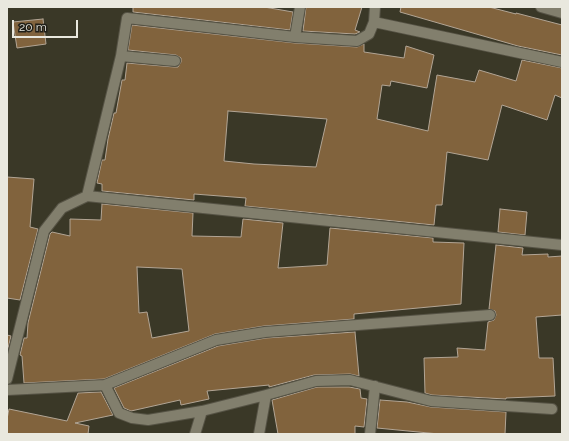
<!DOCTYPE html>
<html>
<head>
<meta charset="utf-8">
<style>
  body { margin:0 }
  #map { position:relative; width:569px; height:441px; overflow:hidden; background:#3a3827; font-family:Raleway,sans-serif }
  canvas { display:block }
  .frame { position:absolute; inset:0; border:8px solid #e9e8de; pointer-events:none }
  .scale { position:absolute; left:12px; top:20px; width:66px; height:18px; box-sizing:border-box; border:2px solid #e9e8de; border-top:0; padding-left:5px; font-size:12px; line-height:14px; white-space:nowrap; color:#e9e8de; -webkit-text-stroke:3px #201f18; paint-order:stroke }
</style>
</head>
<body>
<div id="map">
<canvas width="569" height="441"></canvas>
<div class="frame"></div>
<div class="scale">20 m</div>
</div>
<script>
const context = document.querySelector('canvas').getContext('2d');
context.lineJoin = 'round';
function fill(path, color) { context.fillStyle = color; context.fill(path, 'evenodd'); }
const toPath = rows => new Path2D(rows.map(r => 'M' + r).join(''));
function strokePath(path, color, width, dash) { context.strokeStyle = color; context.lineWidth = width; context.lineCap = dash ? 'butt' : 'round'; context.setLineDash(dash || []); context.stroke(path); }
const building = toPath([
  [133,7,264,7,293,12,290,30,133,12,133,7],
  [306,7,362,7,355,30,360,32,355,34,303,31,306,7],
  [401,7,489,7,516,14,516,13,562,25,562,55,518,46,400,12,401,7],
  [43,19,46,44,17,48,13,22,43,19],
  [132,25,295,43,357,47,364,44,364,52,404,58,406,46,434,55,427,88,391,81,390,86,382,85,377,119,428,131,437,75,475,82,479,70,516,81,522,60,562,68,562,98,555,95,547,120,502,105,488,160,447,152,442,205,436,205,434,225,245,206,246,198,194,194,194,200,102,191,102,184,97,183,102,160,105,160,108,139,114,113,116,113,122,80,125,80,127,63,174,67,178,67,181,62,181,58,176,55,128,50,132,25],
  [228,111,327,119,316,167,254,164,224,161,228,111],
  [7,177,34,179,30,227,38,229,20,300,7,298,7,177],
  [102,204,193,213,192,236,241,237,243,219,283,223,278,268,327,265,330,228,433,238,433,242,464,243,461,304,354,314,354,319,264,326,215,334,104,379,24,383,22,356,20,355,24,338,27,338,28,323,50,234,52,232,70,236,70,219,101,220,102,204],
  [137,267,182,269,189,331,152,338,147,312,139,313,137,267],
  [500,209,527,212,525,235,498,232,500,209],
  [496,245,523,248,522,255,548,254,548,257,562,256,562,315,536,317,539,358,553,358,555,396,506,398,506,399,432,395,425,393,424,358,458,357,457,348,485,350,488,322,494,320,496,315,495,311,489,309,496,245],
  [355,332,359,376,350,374,314,375,269,387,269,385,207,391,209,399,181,405,180,400,131,411,124,408,114,388,218,346,266,338,355,332],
  [7,335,11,336,7,352,7,335],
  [317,387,349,387,360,389,361,398,367,399,364,427,355,426,355,434,278,434,272,400,317,387],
  [101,392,113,415,75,423,89,426,88,434,7,434,7,419,9,409,67,421,78,393,101,392],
  [380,400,407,402,431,407,506,412,505,434,439,434,377,428,380,400]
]);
fill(building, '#81633d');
strokePath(building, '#b2a595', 1);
const street = toPath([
  [541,7,562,13],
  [374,22,375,7],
  [295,37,300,7],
  [121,56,175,61],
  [87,196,562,245],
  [7,379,44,231,62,208,87,196,121,56,127,18,295,37,357,41,369,34,374,22,562,62],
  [105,385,119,413,132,418,148,420,202,411,266,395,316,381,350,380,431,401,552,409],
  [7,390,105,385,216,340,265,332,490,315],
  [195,434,202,411],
  [259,434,266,395],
  [370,434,375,386]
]);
strokePath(street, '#565345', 12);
strokePath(street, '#827f6d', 10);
</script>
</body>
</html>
